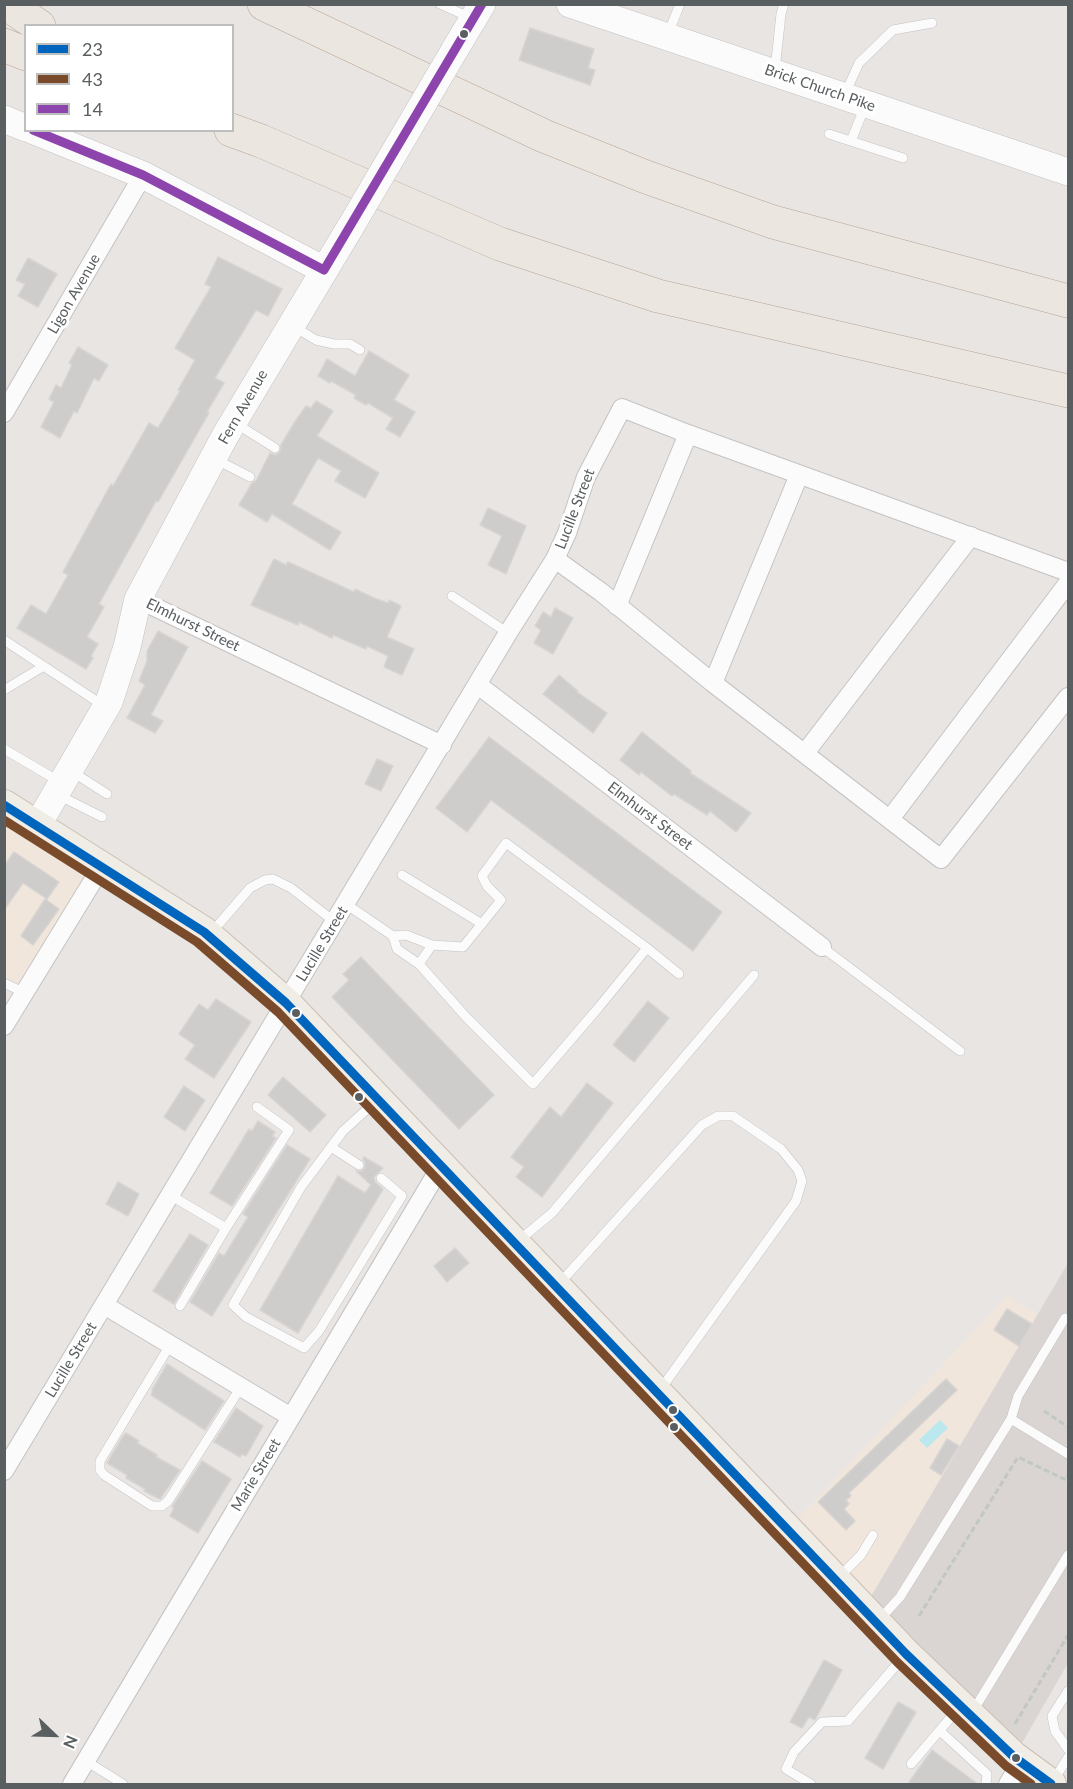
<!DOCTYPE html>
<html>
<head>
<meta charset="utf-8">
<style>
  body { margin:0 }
  #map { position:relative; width:1073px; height:1789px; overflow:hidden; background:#e8e5e3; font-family:Lato,sans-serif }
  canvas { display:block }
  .frame { position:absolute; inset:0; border:6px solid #595e60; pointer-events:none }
  .legend { position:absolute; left:24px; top:24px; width:210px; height:108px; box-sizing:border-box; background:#fff; border:2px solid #bdbfbf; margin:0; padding:8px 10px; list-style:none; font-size:18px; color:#595e60 }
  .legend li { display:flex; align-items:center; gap:12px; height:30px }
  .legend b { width:30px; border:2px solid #bdbfbf }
  .north { position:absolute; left:24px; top:1705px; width:60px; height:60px; -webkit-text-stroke:4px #fff; paint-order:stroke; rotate:113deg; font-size:16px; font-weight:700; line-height:24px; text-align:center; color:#595e60 }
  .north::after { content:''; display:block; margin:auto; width:21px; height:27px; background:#595e60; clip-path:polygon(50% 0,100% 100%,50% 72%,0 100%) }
</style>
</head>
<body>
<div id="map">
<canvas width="1073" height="1789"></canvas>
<div class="frame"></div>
<ul class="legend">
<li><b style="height:8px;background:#0065bd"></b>23</li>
<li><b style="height:8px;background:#7a4b2a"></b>43</li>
<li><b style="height:8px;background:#8e44ad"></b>14</li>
</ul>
<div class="north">N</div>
</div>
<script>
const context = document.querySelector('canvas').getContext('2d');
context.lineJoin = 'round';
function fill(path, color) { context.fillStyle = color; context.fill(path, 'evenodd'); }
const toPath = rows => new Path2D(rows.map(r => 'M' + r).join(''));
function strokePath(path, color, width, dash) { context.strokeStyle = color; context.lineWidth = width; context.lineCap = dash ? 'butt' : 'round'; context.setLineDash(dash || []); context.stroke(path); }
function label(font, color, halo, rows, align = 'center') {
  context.font = font + ' Lato,sans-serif'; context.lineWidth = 6; context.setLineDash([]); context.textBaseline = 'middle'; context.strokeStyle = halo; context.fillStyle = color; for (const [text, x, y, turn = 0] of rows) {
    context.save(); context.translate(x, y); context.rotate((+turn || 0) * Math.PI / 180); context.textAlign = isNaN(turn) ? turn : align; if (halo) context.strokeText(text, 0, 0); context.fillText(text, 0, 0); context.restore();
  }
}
fill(toPath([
  [4,805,102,866,25,993,5,983],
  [1007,1296,1038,1315,863,1610,787,1530]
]), '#f1e6dc');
fill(toPath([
  [1068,1263,1068,1663,1014,1757,863,1610]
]), '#dad5d3');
fill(toPath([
  [940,1420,948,1428,927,1448,919,1440]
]), '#bae8ee');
const building = toPath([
  [530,28,594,49,588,68,595,70,590,85,519,60,530,28],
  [218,257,282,289,268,316,256,310,215,378,224,383,207,412,209,413,158,502,156,501,99,604,104,607,87,637,98,644,91,656,93,658,86,669,17,628,31,605,46,614,68,575,63,572,111,484,113,486,149,423,158,428,180,391,178,390,195,360,175,348,211,287,205,284,218,257],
  [28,258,57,274,38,307,18,296,25,284,16,280,28,258],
  [78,347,108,365,99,381,94,378,77,413,74,411,60,438,41,427,54,402,49,399,56,385,61,388,72,365,69,363,78,347],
  [369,351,409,375,394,400,415,412,400,437,386,429,393,418,368,403,366,405,354,398,356,395,331,381,330,383,318,376,327,359,355,376,369,351],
  [316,401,333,411,317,436,379,473,365,498,335,481,341,471,318,458,292,504,341,532,330,550,272,514,267,522,239,505,252,483,256,481,270,453,275,455,280,452,281,445,294,423,306,406,311,408,316,401],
  [488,508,526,526,506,574,488,565,502,536,480,525,488,508],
  [274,559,286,565,288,562,354,592,355,589,374,598,388,603,389,600,401,606,387,637,414,649,402,675,384,667,388,656,367,646,366,649,333,635,332,638,299,622,298,625,251,605,274,559],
  [555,608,573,618,553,654,534,643,541,630,535,626,543,612,551,617,555,608],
  [158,631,188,647,151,715,163,721,155,733,127,718,145,685,139,681,147,661,147,651,158,631],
  [559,675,578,691,577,692,607,713,593,733,543,694,559,675],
  [642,732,691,771,690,773,751,813,736,832,710,811,707,815,674,794,672,796,641,772,639,775,620,760,642,732],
  [489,737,722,912,693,951,491,800,467,832,436,808,489,737],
  [377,759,393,766,381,791,365,784,377,759],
  [14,852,59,882,47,899,23,883,4,910,4,866,14,852],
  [45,899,59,909,33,945,21,936,45,899],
  [361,957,494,1095,459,1129,332,997,349,980,343,974,361,957],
  [216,999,251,1022,214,1078,185,1059,195,1045,179,1034,199,1004,208,1010,216,999],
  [648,1001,669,1018,634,1062,613,1045,648,1001],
  [283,1077,326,1115,310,1132,268,1095,283,1077],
  [587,1083,613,1103,542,1197,516,1177,524,1167,511,1157,550,1107,561,1117,587,1083],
  [184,1086,205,1100,185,1131,164,1117,184,1086],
  [258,1121,275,1132,272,1136,276,1138,232,1206,210,1193,249,1129,252,1131,258,1121],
  [287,1145,310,1159,212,1316,190,1302,219,1253,224,1256,248,1217,243,1214,287,1145],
  [364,1157,383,1168,374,1177,375,1182,383,1189,298,1333,260,1310,338,1176,365,1193,371,1185,356,1171,362,1171,365,1168,365,1162,363,1159,364,1157],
  [118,1182,139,1194,128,1216,106,1204,118,1182],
  [190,1234,208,1245,174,1304,153,1291,190,1234],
  [455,1248,469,1263,447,1282,434,1266,455,1248],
  [1007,1309,1032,1324,1019,1346,994,1330,1007,1309],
  [167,1364,224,1401,205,1430,151,1395,153,1391,152,1390,167,1364],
  [946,1379,957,1390,849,1493,851,1496,846,1500,849,1504,844,1509,855,1521,846,1530,818,1502,946,1379],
  [236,1408,263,1426,246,1456,242,1454,240,1457,214,1442,236,1408],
  [126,1433,139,1441,137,1443,157,1455,156,1457,180,1470,160,1499,144,1491,145,1489,126,1478,127,1475,107,1463,123,1436,126,1433],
  [947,1439,959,1446,941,1475,930,1468,947,1439],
  [202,1461,231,1479,198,1533,170,1516,174,1508,172,1507,202,1461],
  [824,1660,842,1670,816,1718,815,1720,809,1717,802,1728,790,1722,824,1660],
  [898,1702,916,1712,883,1769,865,1758,898,1702],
  [932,1750,979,1785,907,1785,932,1750]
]);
fill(building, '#cfcccc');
strokePath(building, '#d7d4d2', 1.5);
const lane = toPath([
  [440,4,471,18],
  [668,34,680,4],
  [775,70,781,14,784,4],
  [845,94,859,63,893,30,932,23],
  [829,134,903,158],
  [851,141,865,106],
  [293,326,316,340,334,344,350,344,360,350],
  [235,423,275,448],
  [215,459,250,477],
  [452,596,508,633],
  [4,640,104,706],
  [4,690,44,666],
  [4,749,60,782],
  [71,771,107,794],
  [58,795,102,817],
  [402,875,482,924],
  [346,904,393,936,406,935,432,945],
  [212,932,250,888,265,880,273,879,291,888,335,922],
  [393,936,397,949,419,964,466,1017,533,1084,599,1007,647,948,506,843,482,876,487,886,501,900,463,947,432,945,419,964],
  [822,947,960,1051],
  [647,948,679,974],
  [4,983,25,993],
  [374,1103,343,1131,301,1187,233,1305,246,1317,304,1348,319,1331,402,1196,381,1178],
  [331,1147,359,1165],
  [170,1195,226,1228,180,1306],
  [226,1228,289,1130,257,1107],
  [517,1242,552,1213,754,975],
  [559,1284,702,1125,718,1116,733,1116,781,1149,798,1170,802,1181,796,1201,660,1390],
  [170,1345,100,1461,100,1470,104,1475,152,1506,162,1506,168,1501,241,1387],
  [1011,1419,1018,1396,1065,1318],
  [839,1577,861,1555,873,1535],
  [880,1619,900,1597,1011,1419,1068,1454],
  [1068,1691,1052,1716,1055,1731,1068,1749],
  [973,1711,1068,1555],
  [940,1731,987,1774,986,1784],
  [86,1761,123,1784],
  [911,1764,957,1710],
  [1054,1780,1068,1757],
  [811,1784,786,1769,794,1752,822,1722,848,1721,904,1656]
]);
const street = toPath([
  [4,413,143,175],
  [555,559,601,592,713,683,941,859,1068,697],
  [138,599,442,745],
  [617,606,688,434],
  [713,683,799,475],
  [478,685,822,947],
  [805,753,971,536],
  [890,819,1068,583],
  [4,1026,102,866],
  [104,1305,291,1417],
  [4,1471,508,633,555,559,567,533,586,477,622,408,688,434,1068,572],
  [72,1784,441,1166],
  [1008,1784,1021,1762]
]);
const secondary = toPath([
  [570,4,1068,172],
  [454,51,482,4],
  [4,119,26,128],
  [32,130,143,175,324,270],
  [37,826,109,702,127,647,138,599,225,436,351,226]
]);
const primary = toPath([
  [4,805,204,932,286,1003,906,1654,1014,1757,1051,1784]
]);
const highway = toPath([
  [7,4,39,26],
  [264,4,544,136,646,177,773,222,1068,301],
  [4,45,26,54],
  [231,130,261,141,500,244,658,296,1068,391]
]);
strokePath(lane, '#c4c3c3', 10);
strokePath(street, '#c4c3c3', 20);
strokePath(secondary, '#c4c3c3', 28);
strokePath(primary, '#cdbeb3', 32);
strokePath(highway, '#baa495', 34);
strokePath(toPath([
  [1044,1411,1068,1427],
  [919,1616,1018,1457,1066,1480,1068,1476],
  [1015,1724,1068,1635]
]), '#c2c7c3', 3, [6, 3]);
strokePath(lane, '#fcfbfb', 9);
strokePath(street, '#fcfbfb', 18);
strokePath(secondary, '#fcfbfb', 27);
strokePath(primary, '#f0ece6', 30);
strokePath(highway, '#ece6e0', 33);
const secondaryBridge = toPath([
  [351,226,454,51]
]);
strokePath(secondaryBridge, '#c4c3c3', 28, []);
strokePath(secondaryBridge, '#fcfbfb', 27);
strokePath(toPath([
  [4,805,204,932,286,1003,906,1654,1014,1757,1051,1784]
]), '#0065bd', 9);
strokePath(toPath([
  [4,820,197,942,278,1012,897,1662,1006,1766,1031,1784]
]), '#7a4b2a', 9);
strokePath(toPath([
  [33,130,143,175,324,270,482,4]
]), '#8e44ad', 9);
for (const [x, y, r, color] of [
  [464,34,5,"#595e60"],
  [296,1013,5,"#595e60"],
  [359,1097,5,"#595e60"],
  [673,1410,5,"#595e60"],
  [674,1427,5,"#595e60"],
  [1016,1758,5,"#595e60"]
]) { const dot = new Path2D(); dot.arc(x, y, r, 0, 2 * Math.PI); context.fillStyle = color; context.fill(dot); strokePath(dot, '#fff', 2); }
label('15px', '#595e60', '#fff', [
  ["Brick Church Pike",820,88,19],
  ["Ligon Avenue",74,294,-60],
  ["Fern Avenue",243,407,-60],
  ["Lucille Street",575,509,-69],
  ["Elmhurst Street",193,625,26],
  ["Elmhurst Street",650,816,37],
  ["Lucille Street",322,944,-59],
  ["Lucille Street",71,1360,-59],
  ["Marie Street",256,1475,-59]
]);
</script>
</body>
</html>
